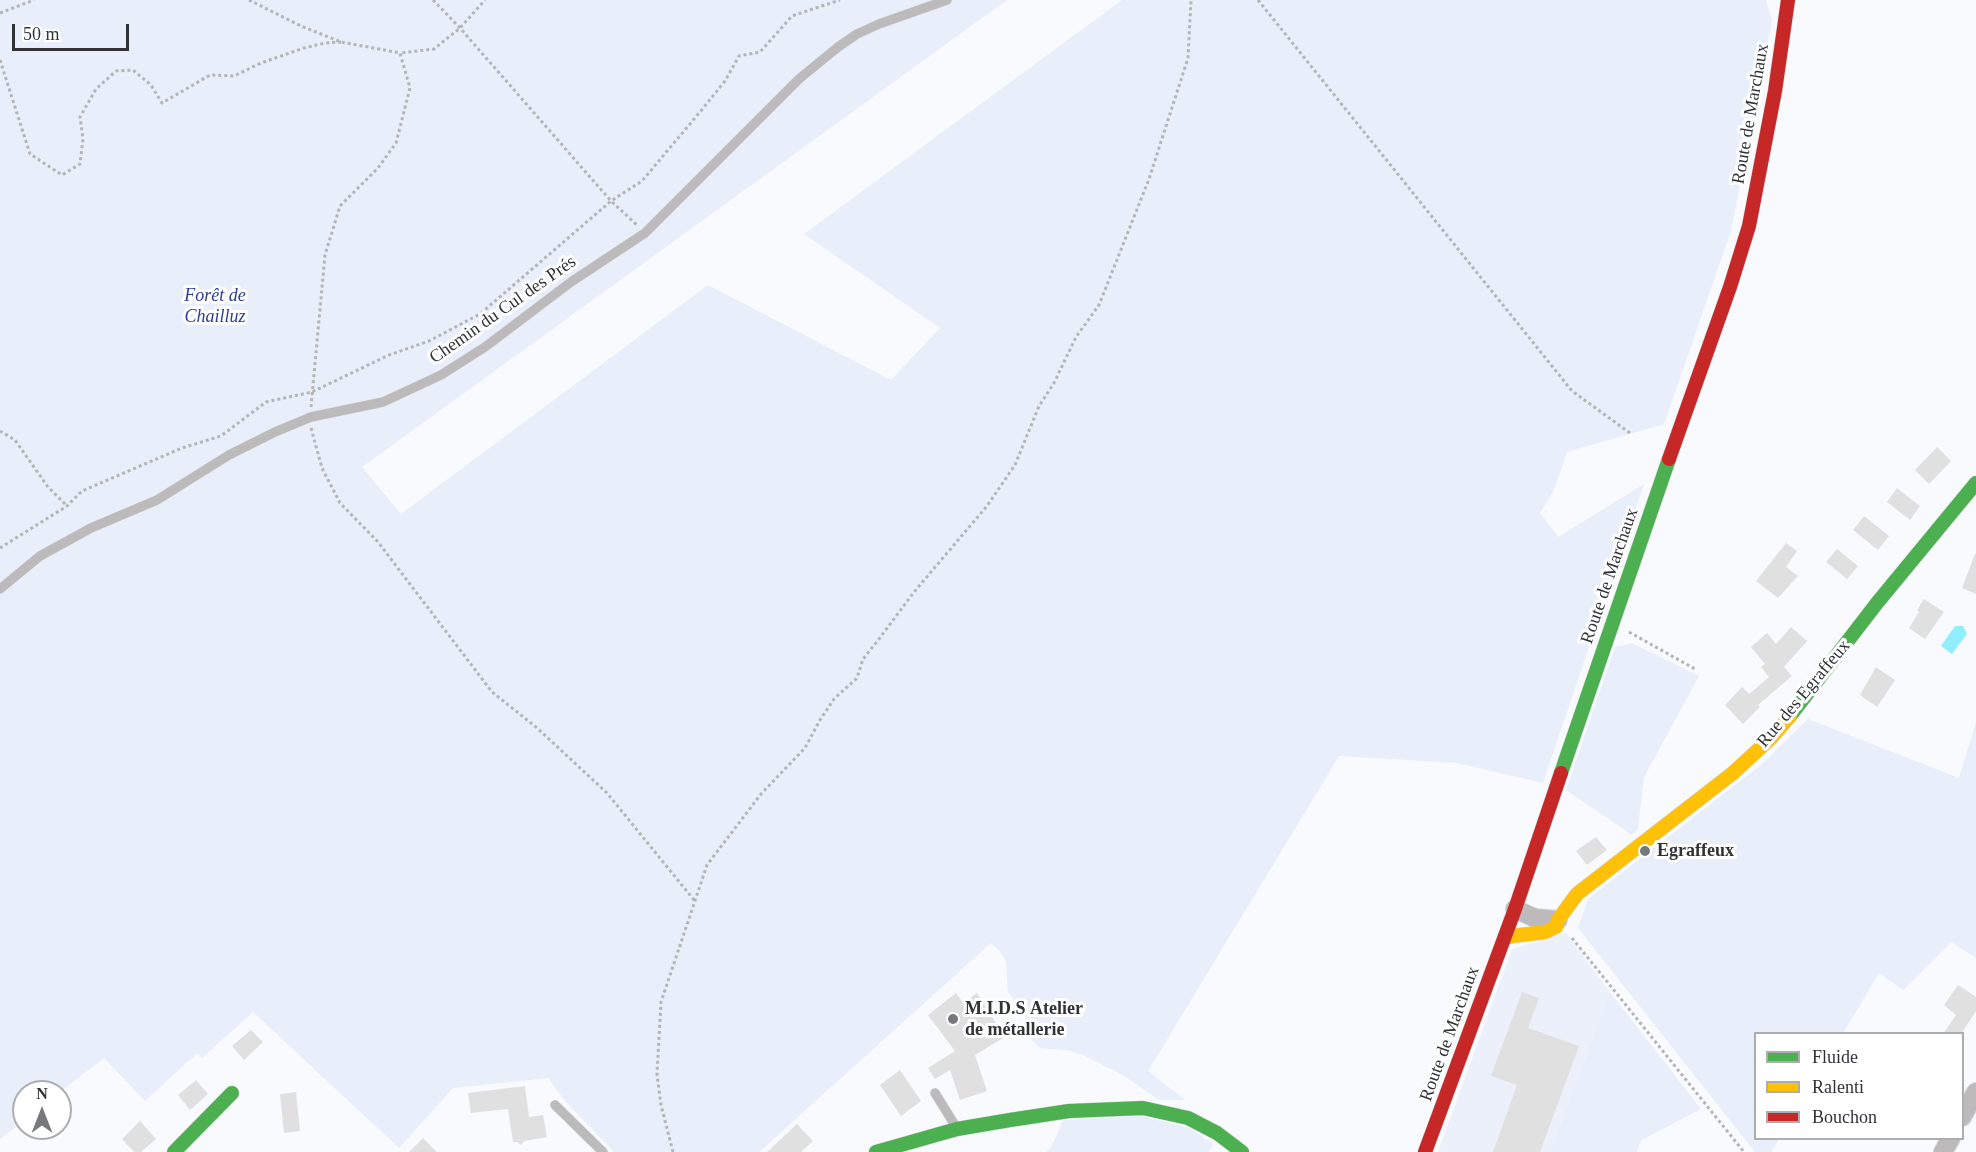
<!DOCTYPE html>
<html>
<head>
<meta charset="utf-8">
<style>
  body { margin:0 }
  #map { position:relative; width:1976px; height:1152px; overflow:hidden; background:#f8fafd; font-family:Georgia,serif }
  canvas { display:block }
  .legend { position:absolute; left:1754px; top:1032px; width:210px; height:108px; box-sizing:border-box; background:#fff; border:2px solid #acadaf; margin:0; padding:8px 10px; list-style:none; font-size:18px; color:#303236 }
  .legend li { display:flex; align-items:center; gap:12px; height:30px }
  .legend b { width:30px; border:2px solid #acadaf }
  .north { position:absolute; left:12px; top:1080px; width:60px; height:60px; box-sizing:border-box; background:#fff; border:2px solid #acadaf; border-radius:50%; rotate:0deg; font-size:16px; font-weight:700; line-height:24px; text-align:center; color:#303236 }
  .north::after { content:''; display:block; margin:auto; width:21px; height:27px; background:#76787c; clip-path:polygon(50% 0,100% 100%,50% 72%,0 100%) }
  .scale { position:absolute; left:12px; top:24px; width:117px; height:27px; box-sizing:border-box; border:3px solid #303236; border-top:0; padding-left:8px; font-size:18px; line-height:21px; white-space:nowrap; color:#303236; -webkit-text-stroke:4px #fff; paint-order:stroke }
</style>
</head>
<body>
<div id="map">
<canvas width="1976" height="1152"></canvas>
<ul class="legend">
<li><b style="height:8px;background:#4caf50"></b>Fluide</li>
<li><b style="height:8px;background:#ffc107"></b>Ralenti</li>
<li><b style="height:8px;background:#c62828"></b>Bouchon</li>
</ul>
<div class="north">N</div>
<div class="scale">50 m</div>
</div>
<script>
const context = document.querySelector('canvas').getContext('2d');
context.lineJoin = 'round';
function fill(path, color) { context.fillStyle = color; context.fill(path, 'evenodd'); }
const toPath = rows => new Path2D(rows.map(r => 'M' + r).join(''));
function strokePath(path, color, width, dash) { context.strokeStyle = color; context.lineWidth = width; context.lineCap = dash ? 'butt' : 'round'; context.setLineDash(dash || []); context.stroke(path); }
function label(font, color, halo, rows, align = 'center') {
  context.font = font + ' Georgia,serif'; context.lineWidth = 6; context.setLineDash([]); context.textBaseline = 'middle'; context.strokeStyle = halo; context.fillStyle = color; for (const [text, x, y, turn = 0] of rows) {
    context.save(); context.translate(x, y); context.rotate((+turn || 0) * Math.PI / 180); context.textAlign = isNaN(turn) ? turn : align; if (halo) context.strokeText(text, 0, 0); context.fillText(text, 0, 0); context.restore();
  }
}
fill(toPath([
  [1566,933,1610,992,1550,1152,1438,1152,1512,949]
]), '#ecf0fa');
fill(toPath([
  [0,0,1007,0,362,467,401,514,708,285,891,380,940,328,804,234,1122,0,1766,0,1772,21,1731,231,1664,424,1567,452,1554,490,1540,513,1558,537,1644,484,1543,783,1457,763,1339,756,1148,1071,1185,1100,1159,1100,1121,1074,1083,1055,1071,1051,1040,1048,1031,1039,1023,1010,1008,992,1006,961,999,950,991,943,759,1152,614,1152,565,1101,548,1078,453,1088,399,1148,253,1012,202,1058,197,1053,145,1101,104,1058,60,1092,24,1092,24,1121,0,1139],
  [1632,643,1699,676,1644,777,1638,829,1632,835,1566,790,1615,647],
  [1808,719,1959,778,1976,722,1976,958,1951,942,1903,990,1879,973,1843,1033,1756,1034,1756,1138,1779,1139,1771,1152,1755,1152,1578,928,1588,899,1761,765],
  [1610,992,1701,1109,1642,1140,1636,1152,1550,1152],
  [1141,1116,1190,1128,1213,1144,1209,1152,1046,1152,1052,1146,1063,1120]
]), '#e9eefb');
fill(toPath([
  [1955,626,1963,626,1967,634,1952,654,1941,646]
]), '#91eefc');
fill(toPath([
  [1937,447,1951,461,1929,484,1915,470],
  [1897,488,1920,506,1910,520,1887,502],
  [1864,516,1889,536,1878,550,1853,530],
  [1786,543,1797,551,1786,567,1798,576,1778,598,1756,581],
  [1837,549,1858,566,1847,579,1826,562],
  [1975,554,1976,554,1976,594,1962,588],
  [1924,599,1944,612,1925,639,1909,628,1919,612,1917,610],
  [1791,627,1807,641,1784,667,1792,676,1758,705,1760,707,1743,724,1725,705,1742,687,1749,694,1769,677,1761,667,1765,664,1751,647,1767,633,1776,644],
  [1876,667,1895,680,1877,707,1860,695],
  [1596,837,1607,850,1587,865,1576,851],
  [1958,985,1976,997,1976,1011,1961,1034,1943,1034,1956,1015,1944,1005],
  [1522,992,1539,998,1528,1028,1579,1046,1540,1152,1493,1152,1517,1085,1491,1076],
  [956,993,963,1003,977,993,1005,1037,975,1055,987,1091,960,1100,950,1070,935,1079,928,1068,955,1051,928,1015],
  [251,1030,263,1042,244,1060,232,1046],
  [900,1070,921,1101,901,1116,880,1085],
  [196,1080,208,1094,190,1110,178,1095],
  [525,1086,529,1117,543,1115,547,1137,524,1141,521,1145,517,1142,513,1142,508,1109,471,1113,468,1093],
  [296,1092,300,1131,284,1133,280,1094],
  [140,1121,156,1139,141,1152,134,1152,122,1139],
  [797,1124,813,1141,801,1152,767,1152],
  [423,1138,437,1152,409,1152]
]), '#e1e0e0');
const lane = toPath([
  [0,589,40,556,91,528,157,500,229,455,275,432,311,417,383,402,441,375,485,347,571,282,645,233,799,79,838,47,857,34,879,24,947,0],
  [935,1093,956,1127],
  [555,1105,603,1152]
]);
const street = toPath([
  [1515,909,1535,918,1558,920],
  [1962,1117,1976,1092],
  [1943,1152,1951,1138]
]);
const fast = toPath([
  [1790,716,1877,603,1976,483],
  [1561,773,1669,459],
  [174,1152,232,1093],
  [876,1152,957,1129,1010,1120,1069,1111,1143,1108,1188,1118,1217,1133,1242,1152]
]);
const slow = toPath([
  [1505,937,1545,932,1556,927,1558,920,1577,894,1733,773,1771,738,1790,716]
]);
const jam = toPath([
  [1669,459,1730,287,1749,226,1775,91,1788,0],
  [1425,1152,1515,909,1561,773]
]);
strokePath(lane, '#d5d6d8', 10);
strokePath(street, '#d5d6d8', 20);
strokePath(fast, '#d5d6d8', 15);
strokePath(slow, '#d5d6d8', 15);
strokePath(jam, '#d5d6d8', 15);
strokePath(toPath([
  [249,0,301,26,341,42,400,53],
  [433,0,460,28,611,201,637,225],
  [1258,0,1572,391,1630,433],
  [0,13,34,0],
  [0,60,30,154,62,175,80,164,83,139,80,117,96,89,116,71,133,70,151,85,162,103,210,75,234,76,261,63,304,48,325,43,341,42],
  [311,407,325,255,340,206,378,168,396,143,410,88,400,53,434,49,460,28,485,0],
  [311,428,322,468,340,503,378,542,492,692,536,727,607,793,694,900],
  [0,431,15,440,48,487,67,506],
  [0,548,67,506,82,491,182,448,221,436,266,402,312,392,389,355,429,341,480,314,611,201,642,181,700,112,725,81,739,56,760,52,792,16,840,0],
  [1629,632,1695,669],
  [1572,938,1744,1152],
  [673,1152,661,1105,657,1074,661,1002,707,865,761,794,805,748,820,720,834,699,857,678,863,659,879,639,914,592,987,506,1015,465,1039,406,1054,383,1076,337,1099,305,1149,179,1188,58,1191,0]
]), '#b5b5b6', 3, [3, 3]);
strokePath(lane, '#bcbabb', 9);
strokePath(street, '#bcbabb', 18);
strokePath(fast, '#4caf50', 14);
strokePath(slow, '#ffc107', 14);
strokePath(jam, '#c62828', 14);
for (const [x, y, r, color] of [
  [1645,851,6,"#76787c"],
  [953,1019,6,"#76787c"]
]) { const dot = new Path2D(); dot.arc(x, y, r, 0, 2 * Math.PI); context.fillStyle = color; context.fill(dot); strokePath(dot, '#fff', 2); }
label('18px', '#303236', '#fff', [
  ["Route de Marchaux",1751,114,-80],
  ["Chemin du Cul des Prés",503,310,-35],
  ["Route de Marchaux",1610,576,-71],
  ["Rue des Egraffeux",1804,694,-50],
  ["Route de Marchaux",1450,1034,-70]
]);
label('italic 18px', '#2b3e97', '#fff', [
  ["Forêt de",215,296],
  ["Chailluz",215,317]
]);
label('bold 18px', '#303236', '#fff', [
  ["Egraffeux",1657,851],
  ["M.I.D.S Atelier",965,1009],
  ["de métallerie",965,1030]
], 'left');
</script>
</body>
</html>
